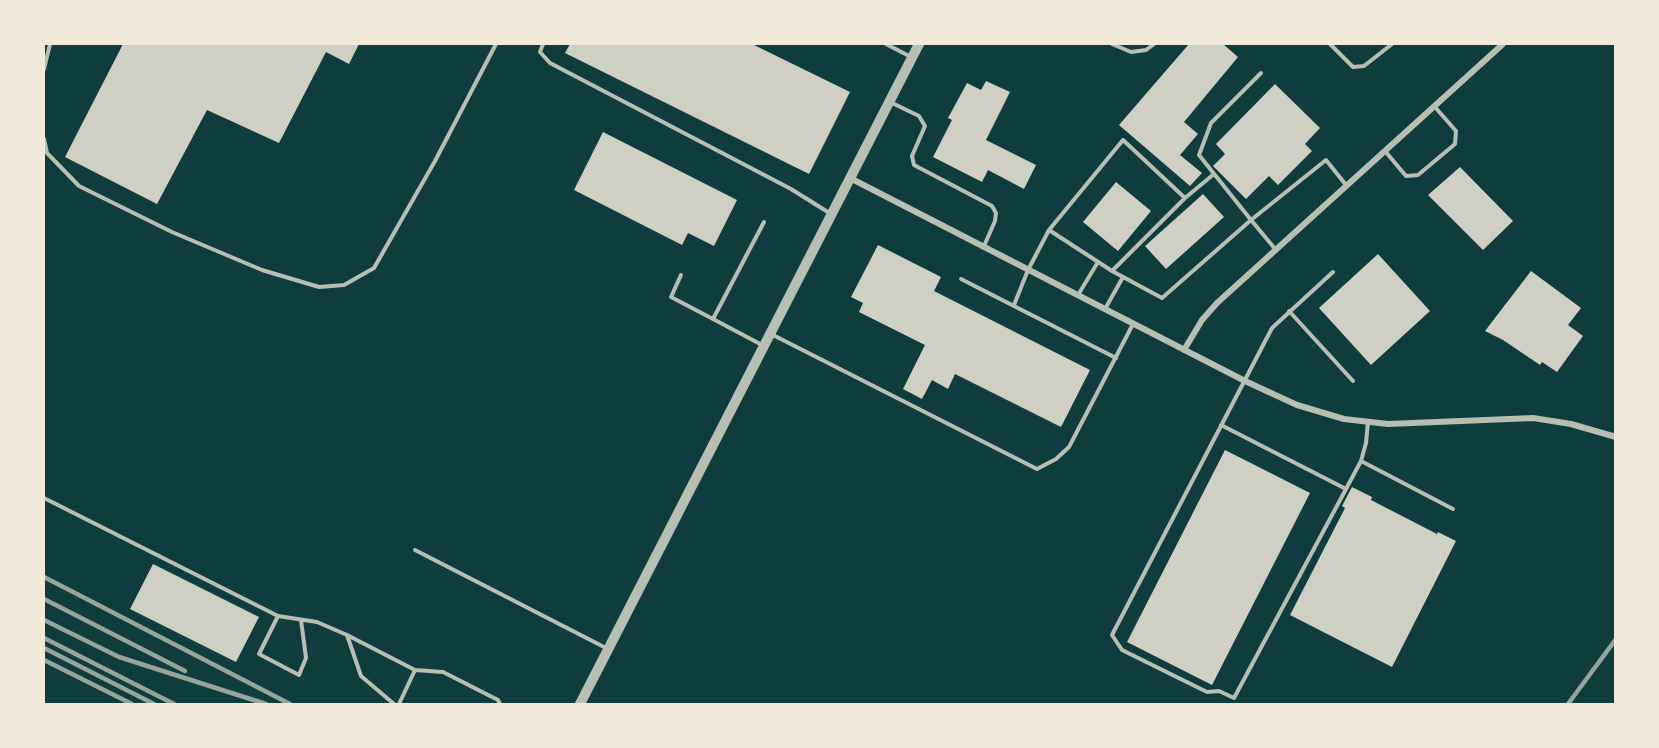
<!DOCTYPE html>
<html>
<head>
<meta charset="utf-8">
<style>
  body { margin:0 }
  #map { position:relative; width:1659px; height:748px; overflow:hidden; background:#0f3d3e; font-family:"Source Sans 3",sans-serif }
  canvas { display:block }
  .frame { position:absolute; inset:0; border:45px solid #f1e9da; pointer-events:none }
</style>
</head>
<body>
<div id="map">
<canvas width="1659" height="748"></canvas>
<div class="frame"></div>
</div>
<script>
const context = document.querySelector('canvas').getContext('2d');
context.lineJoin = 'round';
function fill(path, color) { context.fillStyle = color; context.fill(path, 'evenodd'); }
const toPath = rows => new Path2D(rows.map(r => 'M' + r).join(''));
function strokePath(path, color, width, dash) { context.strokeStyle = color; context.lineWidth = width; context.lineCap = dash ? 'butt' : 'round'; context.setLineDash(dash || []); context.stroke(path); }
fill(toPath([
  [123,44,359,44,349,64,326,52,279,143,207,110,157,204,65,157],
  [570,44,752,44,850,92,809,174,565,53],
  [1189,44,1223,44,1238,57,1184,122,1198,134,1180,155,1202,173,1190,186,1119,125],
  [986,81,1010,92,986,140,1036,165,1024,189,988,170,982,182,933,157,952,120,948,118,967,83,981,90],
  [1275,84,1320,128,1305,144,1312,151,1278,185,1269,176,1246,199,1213,166,1225,154,1216,144],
  [603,132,737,200,714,246,688,233,682,245,574,190],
  [1460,167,1513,221,1483,250,1428,195],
  [1116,182,1151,211,1118,251,1083,222],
  [1203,194,1224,217,1166,269,1145,246],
  [878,245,941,277,934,291,1090,370,1061,427,955,374,948,389,932,380,922,399,903,389,925,345,859,312,863,303,851,297],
  [1378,254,1430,311,1371,365,1319,308],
  [1531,271,1581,308,1568,325,1583,336,1557,372,1542,362,1540,365,1503,340,1485,331],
  [1225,450,1310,493,1212,685,1127,642],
  [1352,487,1372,497,1371,500,1437,534,1438,532,1456,541,1392,667,1290,615,1345,508,1342,506],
  [153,564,259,617,236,662,130,609]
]), '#cfcfc3');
strokePath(toPath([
  [543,44,540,52,550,63,791,189,831,214],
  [886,44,911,57],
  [1112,44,1131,52,1146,50,1154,44],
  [1330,44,1353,67,1364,66,1392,44],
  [44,69,50,44],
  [890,102,919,116,925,126,912,156,914,165,992,206,996,213,995,221,984,246],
  [44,139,47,153,79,186,172,232,262,270,319,287,344,285,374,268,435,161,496,44],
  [1385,151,1406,176,1418,175,1455,144,1456,131,1434,106],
  [1185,198,1214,174],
  [1276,250,1251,220,1326,160,1346,185],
  [1112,271,1162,298,1251,220,1199,155,1211,123,1261,73],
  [1333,272,1272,328,1112,635,1122,650,1207,692,1219,691,1234,698,1361,461,1366,443,1368,422],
  [681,275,671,297,713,319],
  [961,279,1116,358],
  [1078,295,1098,262],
  [1014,305,1028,270,1049,230,1123,140,1185,198,1112,271,1049,230],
  [1105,309,1123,277],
  [1289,311,1353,381],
  [771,334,1037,469,1056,459,1069,447,1133,324],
  [764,346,713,319,764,222],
  [1221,425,1346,489],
  [1361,461,1453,509],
  [44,498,278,616,317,622,347,635,415,670,443,672,498,700,500,704],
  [415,550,606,648],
  [278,616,259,654,299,675,306,658,301,620],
  [347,635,361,676,394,704],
  [399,704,415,670]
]), '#b8beb3', 4);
strokePath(toPath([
  [850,178,1245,381,1297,405,1344,419,1388,424,1533,418,1571,424,1616,437],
  [1184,350,1202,320,1217,303,1503,44]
]), '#b8beb3', 6);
strokePath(toPath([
  [580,704,919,44]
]), '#b8beb3', 10);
strokePath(toPath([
  [44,577,290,704],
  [44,599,185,671],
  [44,620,119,657,266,704],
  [44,638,174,704],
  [44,648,154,704],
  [44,660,132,704],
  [1568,704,1616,639]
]), '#97a49c', 4.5);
</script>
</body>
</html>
